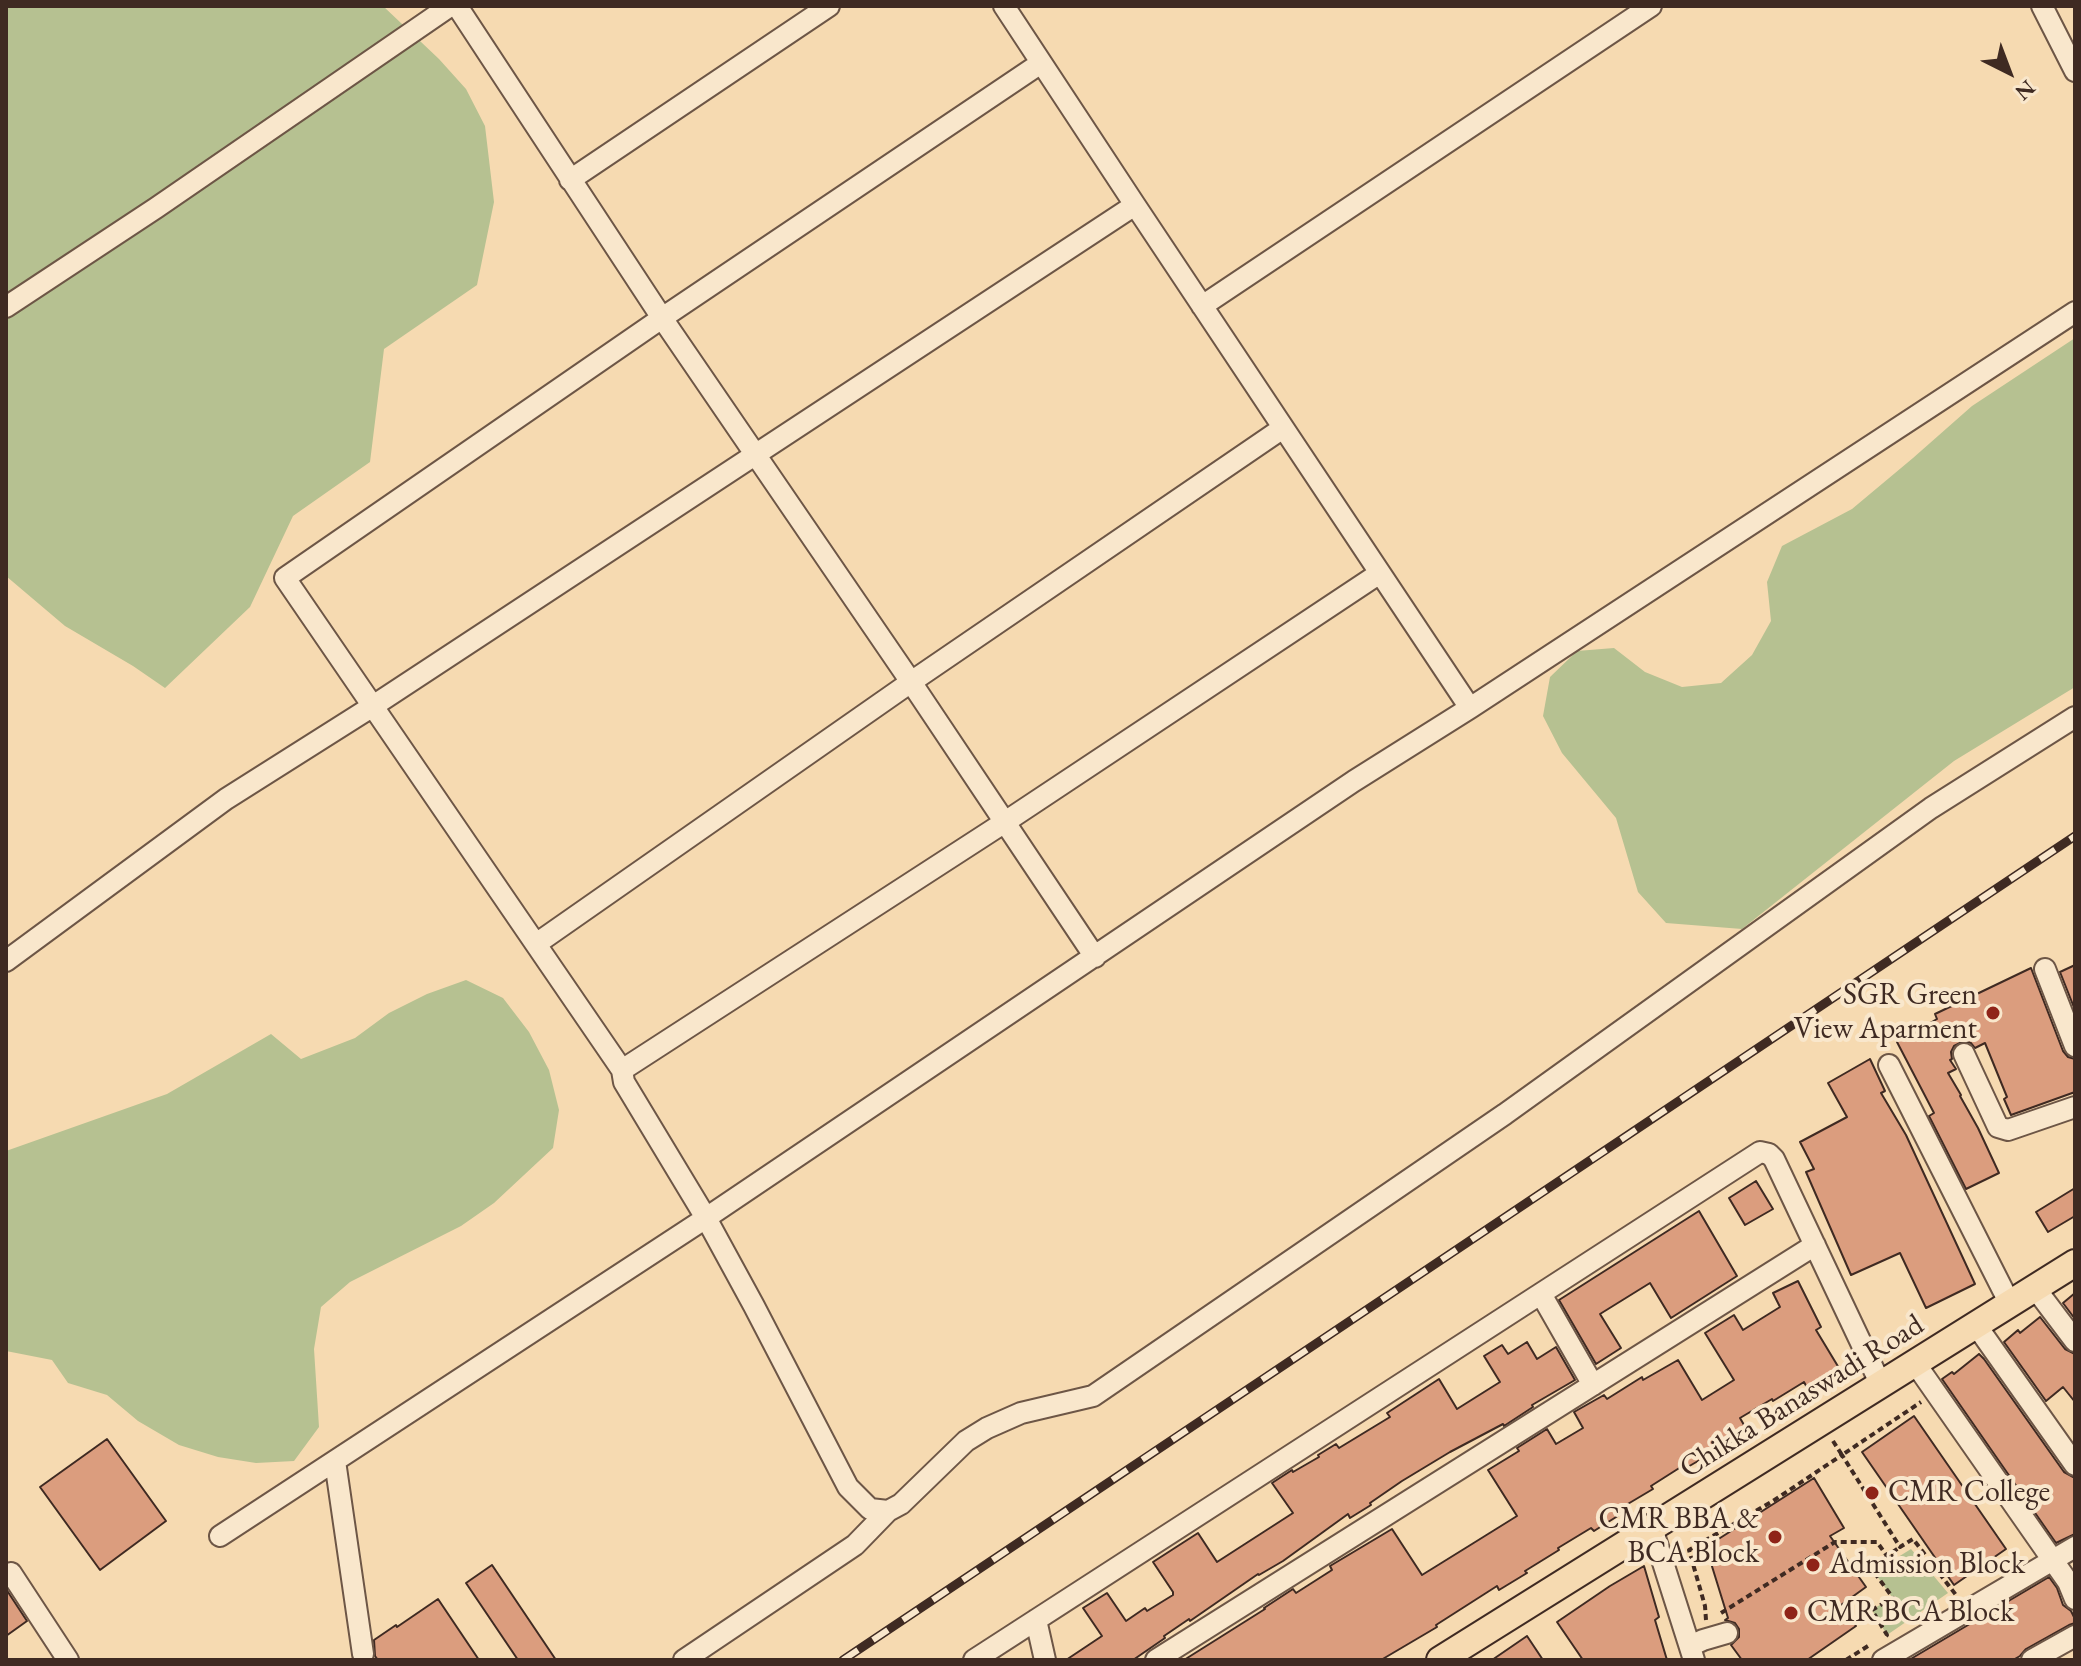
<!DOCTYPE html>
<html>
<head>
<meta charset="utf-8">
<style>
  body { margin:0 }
  #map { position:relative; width:2081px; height:1666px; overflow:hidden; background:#f6dab1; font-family:"EB Garamond",serif }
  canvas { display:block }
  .frame { position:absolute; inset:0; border:8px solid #3f2a22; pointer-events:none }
  .north { position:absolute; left:1969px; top:32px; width:80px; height:80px; -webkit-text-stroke:6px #f9e7cc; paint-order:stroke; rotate:138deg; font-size:22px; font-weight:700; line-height:32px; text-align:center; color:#3f2a22 }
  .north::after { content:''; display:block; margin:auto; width:28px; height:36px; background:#3f2a22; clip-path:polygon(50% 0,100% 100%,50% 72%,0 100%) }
</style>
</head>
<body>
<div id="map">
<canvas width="2081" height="1666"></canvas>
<div class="frame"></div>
<div class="north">N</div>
</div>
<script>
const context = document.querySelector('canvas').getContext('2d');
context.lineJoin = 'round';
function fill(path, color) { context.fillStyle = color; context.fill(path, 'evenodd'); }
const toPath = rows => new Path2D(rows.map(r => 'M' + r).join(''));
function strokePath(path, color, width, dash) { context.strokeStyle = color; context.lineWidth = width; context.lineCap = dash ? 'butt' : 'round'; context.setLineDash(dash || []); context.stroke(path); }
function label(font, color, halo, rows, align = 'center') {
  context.font = font + ' "EB Garamond",serif'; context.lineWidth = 8; context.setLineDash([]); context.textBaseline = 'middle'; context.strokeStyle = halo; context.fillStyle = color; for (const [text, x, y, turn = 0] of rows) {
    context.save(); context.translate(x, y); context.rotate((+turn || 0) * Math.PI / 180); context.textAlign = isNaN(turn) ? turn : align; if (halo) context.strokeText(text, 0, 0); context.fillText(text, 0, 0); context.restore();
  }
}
fill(toPath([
  [6,6,383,6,439,59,466,89,485,126,494,202,477,285,384,349,370,462,293,516,250,607,165,688,133,666,65,626,6,576],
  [2075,338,2075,687,1954,761,1742,929,1666,923,1638,892,1616,818,1562,753,1543,716,1550,677,1577,651,1614,648,1645,672,1682,687,1721,683,1752,655,1771,621,1767,582,1782,546,1852,509,1913,458,1972,406],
  [466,980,503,998,529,1032,549,1070,559,1110,553,1148,494,1203,461,1226,350,1282,321,1307,314,1349,319,1427,294,1461,256,1463,218,1457,179,1445,138,1421,107,1395,68,1383,52,1360,6,1351,6,1151,167,1094,271,1034,301,1059,355,1038,389,1013,427,994],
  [1911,1549,1948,1593,1887,1635,1872,1610,1892,1597,1874,1572]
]), '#b6c191');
const building = toPath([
  [2075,965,2075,1010,2060,972,2075,965],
  [2031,968,2063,1051,2068,1057,2075,1059,2075,1092,2011,1115,2004,1099,2007,1097,1985,1043,1975,1048,1971,1043,1964,1041,1954,1046,1951,1052,1952,1059,1950,1060,1956,1069,1948,1073,1961,1095,1960,1096,1978,1128,1999,1173,1966,1189,1929,1116,1934,1113,1897,1042,1937,1019,1935,1014,2031,968],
  [1870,1059,1885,1091,1881,1093,1906,1135,1975,1284,1926,1308,1900,1253,1851,1275,1806,1172,1814,1169,1800,1142,1847,1117,1828,1083,1870,1059],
  [1756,1181,1773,1209,1745,1225,1729,1198,1756,1181],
  [2075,1188,2075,1216,2048,1232,2036,1212,2075,1188],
  [1699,1211,1737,1276,1671,1318,1650,1283,1600,1314,1621,1348,1596,1364,1559,1300,1699,1211],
  [1798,1281,1821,1327,1816,1330,1842,1373,1810,1393,1804,1382,1773,1401,1772,1399,1740,1418,1748,1432,1686,1468,1684,1465,1651,1486,1653,1489,1621,1508,1624,1512,1594,1531,1591,1528,1558,1548,1559,1550,1525,1571,1527,1573,1499,1590,1497,1586,1436,1625,1437,1627,1381,1660,1184,1660,1265,1609,1264,1608,1293,1589,1296,1593,1332,1570,1330,1566,1392,1529,1422,1575,1472,1544,1517,1516,1488,1470,1519,1451,1517,1448,1547,1429,1556,1444,1583,1428,1574,1412,1604,1395,1607,1399,1642,1377,1643,1380,1678,1360,1702,1400,1734,1380,1705,1333,1734,1315,1743,1330,1780,1307,1773,1293,1798,1281],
  [2075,1293,2075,1319,2063,1303,2075,1293],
  [2040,1317,2065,1349,2075,1354,2075,1402,2063,1387,2046,1401,2004,1342,2018,1330,2020,1333,2040,1317],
  [1527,1342,1537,1359,1556,1347,1575,1380,1532,1405,1533,1407,1504,1426,1503,1424,1450,1452,1402,1481,1370,1503,1371,1505,1350,1518,1348,1514,1283,1561,1259,1575,1258,1574,1190,1621,1189,1619,1164,1636,1165,1638,1133,1660,1066,1660,1102,1636,1083,1608,1107,1593,1126,1621,1145,1608,1147,1611,1173,1595,1173,1592,1153,1562,1198,1533,1217,1562,1293,1513,1272,1483,1292,1470,1293,1472,1319,1457,1318,1455,1336,1444,1339,1448,1390,1417,1387,1413,1439,1379,1457,1409,1500,1382,1484,1356,1502,1345,1508,1354,1527,1342],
  [1979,1354,1984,1359,2064,1472,2075,1478,2075,1534,2056,1543,1942,1379,1952,1372,1954,1374,1979,1354],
  [1914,1416,2006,1549,1954,1585,1862,1452,1914,1416],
  [107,1439,166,1521,100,1570,40,1487,107,1439],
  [1814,1478,1844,1528,1830,1536,1866,1587,1841,1605,1856,1626,1807,1660,1742,1660,1731,1645,1739,1637,1739,1629,1735,1623,1725,1620,1728,1618,1706,1547,1814,1478],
  [492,1565,556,1660,518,1660,466,1583,492,1565],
  [1644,1566,1659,1617,1655,1620,1667,1660,1583,1660,1557,1622,1610,1586,1644,1566],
  [2049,1577,2057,1588,2063,1605,2071,1611,2075,1619,2075,1623,2069,1625,2026,1649,2020,1656,2013,1660,1909,1660,2049,1577],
  [6,1589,27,1621,6,1636,6,1589],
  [438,1599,479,1660,378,1660,375,1656,374,1640,396,1625,397,1627,438,1599],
  [1527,1636,1543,1660,1492,1660,1527,1636]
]);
fill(building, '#db9d7e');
strokePath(building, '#3f2a22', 2);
const minor = toPath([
  [457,6,662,318,911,682,1095,957],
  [1004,6,1135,205,1470,708],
  [2042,6,2075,71],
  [1041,63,662,318,285,578,622,1070,624,1082,706,1218,754,1306,848,1487,870,1509,888,1511,901,1504,966,1441,987,1428,1021,1413,1093,1396,1505,1114,1931,808,2075,717],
  [570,180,829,6],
  [1202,306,1651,6],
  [6,307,156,208,450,6],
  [536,944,911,682,1283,428],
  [6,961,226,799,373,706,1135,205],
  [2045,969,2075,1046],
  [1964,1054,1998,1127,2008,1130,2075,1107],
  [1889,1065,2010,1304],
  [622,1070,1005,822,1380,573],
  [2035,1288,2075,1341],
  [1541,1294,1593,1385],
  [1976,1325,2075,1465],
  [1915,1363,2068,1582,2075,1599],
  [335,1461,363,1654],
  [1652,1528,1694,1660],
  [220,1536,706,1218,1354,781,1470,708,2075,312],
  [11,1573,68,1660],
  [1036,1620,1045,1660],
  [1690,1646,1703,1640,1727,1633],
  [684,1660,855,1545,888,1511],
  [974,1660,1760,1152,1769,1154,1774,1159,1881,1385],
  [1156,1660,1815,1245],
  [1883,1660,2075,1547],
  [2032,1660,2075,1636]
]);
const major = toPath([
  [1440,1660,2075,1263]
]);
strokePath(minor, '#6d5646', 24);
strokePath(major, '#3f2a22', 30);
strokePath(toPath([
  [1833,1441,1842,1455,1921,1402],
  [1721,1613,1835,1542,1877,1542,1887,1556,1900,1547],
  [1706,1620,1705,1606,1689,1550,1773,1501,1842,1455,1900,1547,1913,1539,1956,1595],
  [1886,1636,1887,1635,1872,1610,1893,1598,1874,1572,1887,1556],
  [1846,1660,1868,1646]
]), '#3f2a22', 4, [6, 4]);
strokePath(minor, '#f9e7cc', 20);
strokePath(major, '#f6dab1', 26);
const rail = toPath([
  [843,1660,2075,836]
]);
strokePath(rail, '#3f2a22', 9);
strokePath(rail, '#f9e7cc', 6, [18]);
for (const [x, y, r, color] of [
  [1993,1013,8,"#8f2418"],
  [1872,1493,8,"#8f2418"],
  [1775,1537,8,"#8f2418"],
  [1813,1565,8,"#8f2418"],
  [1791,1613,8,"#8f2418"]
]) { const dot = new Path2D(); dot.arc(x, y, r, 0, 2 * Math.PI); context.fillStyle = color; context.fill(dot); strokePath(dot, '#f9e7cc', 3); }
label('30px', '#3f2a22', '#f9e7cc', [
  ["SGR Green",1977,996,"right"],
  ["View Aparment",1977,1030,"right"],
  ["CMR College",1888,1493],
  ["CMR BBA &",1759,1520,"right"],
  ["BCA Block",1759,1554,"right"],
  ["Admission Block",1829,1565],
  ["CMR BCA Block",1807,1613]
], 'left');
label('30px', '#3f2a22', '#f9e7cc', [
  ["Chikka Banaswadi Road",1802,1397,-32]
]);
</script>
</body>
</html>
